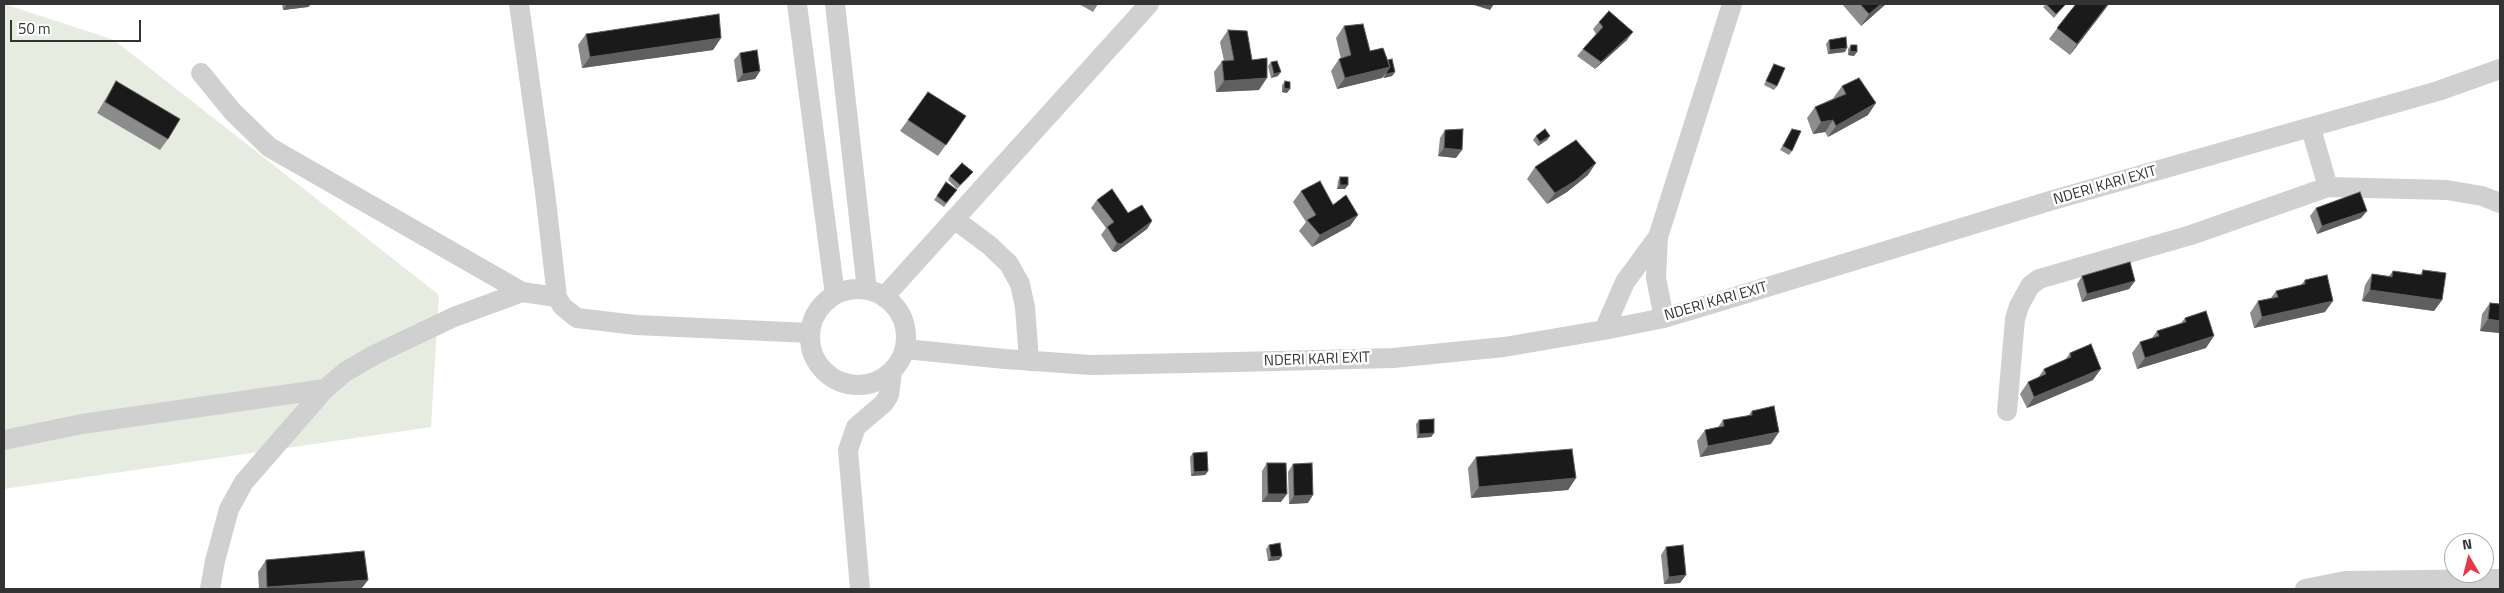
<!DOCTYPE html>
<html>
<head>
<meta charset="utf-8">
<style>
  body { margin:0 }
  #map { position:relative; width:2504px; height:593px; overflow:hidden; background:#fff; font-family:"Titillium Web",sans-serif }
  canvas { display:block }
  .frame { position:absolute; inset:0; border:5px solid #333; pointer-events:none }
  .north { position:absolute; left:2444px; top:533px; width:50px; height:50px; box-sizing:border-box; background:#fff; border:1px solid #adadad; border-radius:50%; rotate:352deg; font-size:14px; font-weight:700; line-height:20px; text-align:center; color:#333 }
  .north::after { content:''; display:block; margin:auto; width:18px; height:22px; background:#e63946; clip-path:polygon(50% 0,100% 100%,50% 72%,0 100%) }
  .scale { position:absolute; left:10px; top:20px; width:131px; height:22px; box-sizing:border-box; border:2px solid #333; border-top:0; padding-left:6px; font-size:15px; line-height:18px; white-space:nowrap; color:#333; -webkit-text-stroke:4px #fff; paint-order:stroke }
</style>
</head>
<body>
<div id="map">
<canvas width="2504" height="593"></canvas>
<div class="frame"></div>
<div class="north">N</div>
<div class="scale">50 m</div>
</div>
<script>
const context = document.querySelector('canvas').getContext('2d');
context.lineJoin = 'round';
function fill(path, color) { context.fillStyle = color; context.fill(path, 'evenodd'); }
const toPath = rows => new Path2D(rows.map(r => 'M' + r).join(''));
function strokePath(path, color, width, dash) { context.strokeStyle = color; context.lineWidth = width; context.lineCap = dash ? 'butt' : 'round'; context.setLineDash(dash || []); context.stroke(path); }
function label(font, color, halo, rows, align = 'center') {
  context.font = font + ' "Titillium Web",sans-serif'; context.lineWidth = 5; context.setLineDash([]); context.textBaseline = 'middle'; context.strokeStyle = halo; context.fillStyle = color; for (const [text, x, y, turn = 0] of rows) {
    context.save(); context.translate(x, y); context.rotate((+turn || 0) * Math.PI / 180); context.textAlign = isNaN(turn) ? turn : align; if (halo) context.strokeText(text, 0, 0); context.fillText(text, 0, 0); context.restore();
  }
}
fill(toPath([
  [4,4,114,40,439,295,431,427,4,489]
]), '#e6ecdf');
strokePath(toPath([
  [519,4,545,192,557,297,562,306,577,318,636,325,809,333],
  [797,4,835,295],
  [835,4,867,290],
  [201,73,232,111,269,147,522,292],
  [2328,187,2447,190,2482,196,2500,203],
  [954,219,989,245,1009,264,1020,284,1025,307,1029,361],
  [1658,237,1732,4],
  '810 337a48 48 0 1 1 96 0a48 48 0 1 1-96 0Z',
  [884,297,1149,4],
  [1604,330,1625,282,1658,237,1656,278,1664,318],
  [905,349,1005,359,1091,365,1237,362,1393,358,1504,347,1604,330,1664,318,1731,298,2053,200,2438,91,2500,69],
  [2007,411,2015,319,2019,306,2030,286,2039,279,2191,235,2328,187,2311,129],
  [4,440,82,424,325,389],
  [210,589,215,561,229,509,244,482,325,389,345,372,374,355,454,317,522,292,557,297],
  [860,589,848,450,856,427,884,403,889,395,892,372],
  [2305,589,2345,581,2500,579]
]), '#d0d0d0', 20);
fill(toPath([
  [282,4,311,4,308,7,283,10],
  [1079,4,1098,4,1093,12],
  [1842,4,1886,4,1861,26],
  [2046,4,2066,4,2054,18,2043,7],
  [2076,4,2109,4,2070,55,2049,39],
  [1599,22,1627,40,1595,69,1577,56,1583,49,1596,34,1593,29],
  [1344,26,1370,51,1388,60,1395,72,1392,76,1384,78,1383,77,1382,78,1337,89,1331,71,1339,59,1341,59,1336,38],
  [1228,30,1252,60,1259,90,1216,92,1214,72,1222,61,1224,61,1220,42],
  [586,34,721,38,713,50,582,68,578,45],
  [1829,40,1845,52,1828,54,1826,44],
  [1851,45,1854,56,1848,55,1848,49],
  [740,53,760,71,755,79,737,82,734,60],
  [1271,62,1278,76,1271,78,1268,66],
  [1774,64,1777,86,1774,90,1764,85,1772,68],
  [116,81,168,139,160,150,97,113,109,93],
  [1285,81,1287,93,1282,92,1282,85],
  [1842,86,1868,115,1828,137,1825,132,1813,134,1807,118,1815,107,1834,98,1834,97],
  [928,92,966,116,938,156,900,131],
  [1792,129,1792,151,1789,155,1780,150],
  [1445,130,1456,158,1438,156,1440,138],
  [1536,136,1550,136,1547,140,1538,146,1533,140],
  [1535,167,1588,175,1567,192,1547,204,1527,179],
  [950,176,970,176,957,189,948,180],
  [1340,177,1348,185,1345,189,1337,189,1338,181],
  [946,182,954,194,944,207,934,200],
  [1301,191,1333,205,1358,215,1350,226,1312,247,1299,231,1306,222,1293,202],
  [1097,200,1128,213,1152,221,1147,229,1116,252,1112,251,1101,235,1106,228,1091,208],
  [2316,208,2367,211,2361,218,2317,234,2310,216],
  [2423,270,2442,300,2434,311,2362,301,2365,285,2372,274,2389,276,2393,271,2420,275],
  [2082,276,2135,281,2129,289,2082,302,2077,284],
  [2305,280,2325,312,2254,328,2250,313,2258,301,2271,298,2276,291,2301,285],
  [2490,303,2500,304,2500,333,2480,331,2482,314],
  [2185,318,2206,348,2137,369,2132,353,2140,342,2152,338,2157,331,2181,323],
  [2070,353,2093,380,2027,408,2020,394,2028,382,2038,378,2044,369,2065,360],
  [1752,411,1771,444,1700,457,1697,441,1705,430,1718,427,1723,420,1748,416],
  [1419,420,1434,433,1431,437,1417,438,1416,424],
  [1193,453,1208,471,1205,475,1191,476,1190,457],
  [1476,457,1576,478,1568,490,1471,498,1468,468],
  [1267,463,1281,502,1262,502,1262,471],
  [1293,464,1308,503,1289,504,1288,472],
  [1269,545,1279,560,1268,561,1266,549],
  [1666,547,1686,575,1680,583,1664,584,1661,555],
  [266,560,368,580,361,589,259,589,258,572]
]), '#8c8c8c');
fill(toPath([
  [287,4,311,4,308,7,283,10],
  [1475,4,1494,4,1490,10,1474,5],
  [1881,4,1886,4,1861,26,1869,14],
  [2108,4,2109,4,2070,55,2077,44],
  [1633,32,1627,40,1595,69,1601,62],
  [721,38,713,50,582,68,590,57],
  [1847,48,1845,52,1828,54,1830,50],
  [1850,51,1857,52,1854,56,1848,55],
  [1390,67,1382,78,1337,89,1345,78],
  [760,71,755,79,737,82,743,74],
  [1281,72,1278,76,1271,78,1274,74],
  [1395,72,1392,76,1384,78,1386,74],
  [1267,78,1259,90,1216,92,1224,81],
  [1284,88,1290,89,1287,93,1282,92],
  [1876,103,1868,115,1828,137,1836,126],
  [1833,120,1825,132,1813,134,1821,122],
  [1550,136,1547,140,1538,146,1540,142],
  [1444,148,1462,150,1456,158,1438,156],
  [1596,163,1588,175,1567,192,1547,204,1555,193],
  [1340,185,1348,185,1345,189,1337,189],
  [2367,211,2361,218,2317,234,2322,226],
  [1358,215,1350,226,1312,247,1320,235],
  [1152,221,1147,229,1116,252,1112,251,1117,243],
  [2135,281,2129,289,2082,302,2087,294],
  [2370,290,2442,300,2434,311,2362,301],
  [2333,301,2325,312,2254,328,2262,317],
  [2488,319,2500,321,2500,333,2480,331],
  [2214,336,2206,348,2137,369,2145,358],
  [2101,369,2093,380,2027,408,2034,397],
  [1779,432,1771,444,1700,457,1708,446],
  [1434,433,1431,437,1417,438,1419,434],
  [1208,471,1205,475,1191,476,1194,472],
  [1576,478,1568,490,1471,498,1479,487],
  [1268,494,1287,494,1281,502,1262,502],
  [1313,495,1308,503,1289,504,1294,496],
  [1282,556,1279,560,1268,561,1271,557],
  [1686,575,1680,583,1664,584,1669,577],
  [368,580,361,589,266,589,267,587]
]), '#5f5f5f');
const building = toPath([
  [1860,4,1881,4,1869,14,1860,4],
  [2046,4,2066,4,2056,14,2046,4],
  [2076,4,2108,4,2077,44,2057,28,2076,4],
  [1609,11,1633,32,1601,62,1583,49,1603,27,1599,22,1609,11],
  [719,14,721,38,590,57,586,34,719,14],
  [1363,24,1370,51,1383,48,1390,67,1345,78,1339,59,1351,55,1344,26,1363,24],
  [1228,30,1247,31,1252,60,1267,58,1267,78,1224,81,1222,61,1234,60,1228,30],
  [1846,37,1847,48,1830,50,1829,40,1846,37],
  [1851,45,1857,45,1857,52,1850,51,1851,45],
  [757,50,760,71,743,74,740,53,757,50],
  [1392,59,1395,72,1386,74,1386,73,1390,67,1388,60,1392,59],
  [1277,61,1281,72,1274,74,1271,62,1277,61],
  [1774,64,1785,68,1777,86,1766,81,1774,64],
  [1859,78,1876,103,1836,126,1833,120,1821,122,1815,107,1846,94,1842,86,1859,78],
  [116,81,180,119,168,139,105,102,116,81],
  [1285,81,1290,82,1290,89,1284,88,1285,81],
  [928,92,966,116,946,145,908,120,928,92],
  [1463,129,1462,150,1444,148,1445,130,1463,129],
  [1545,129,1550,136,1540,142,1536,136,1545,129],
  [1792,129,1801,131,1792,151,1783,146,1792,129],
  [1576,140,1596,163,1575,181,1555,193,1535,167,1576,140],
  [962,163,973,172,960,185,950,176,962,163],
  [1340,177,1348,177,1348,185,1340,185,1340,177],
  [1320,181,1333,205,1346,195,1358,215,1320,235,1307,220,1316,215,1301,191,1320,181],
  [946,182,957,190,946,203,937,196,946,182],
  [1112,189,1128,213,1142,205,1152,221,1121,244,1117,243,1107,227,1114,222,1097,200,1112,189],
  [2360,192,2367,211,2322,226,2316,208,2360,192],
  [2130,262,2135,281,2087,294,2082,276,2130,262],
  [2423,270,2446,273,2442,300,2370,290,2372,274,2392,277,2393,271,2422,275,2423,270],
  [2327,275,2333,301,2262,317,2258,301,2278,297,2276,291,2305,284,2305,280,2327,275],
  [2490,303,2500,304,2500,321,2488,319,2490,303],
  [2206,311,2214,336,2145,358,2140,342,2159,336,2157,331,2186,322,2185,318,2206,311],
  [2091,344,2101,369,2034,397,2028,382,2046,374,2044,369,2071,357,2070,353,2091,344],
  [1774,406,1779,432,1708,446,1705,430,1724,426,1723,420,1752,415,1752,411,1774,406],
  [1434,419,1434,433,1419,434,1419,420,1434,419],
  [1572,449,1576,478,1479,487,1476,457,1572,449],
  [1207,452,1208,471,1194,472,1193,453,1207,452],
  [1267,463,1286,463,1287,494,1268,494,1267,463],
  [1312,463,1313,495,1294,496,1293,464,1312,463],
  [1280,543,1282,556,1271,557,1269,545,1280,543],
  [1683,545,1686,575,1669,577,1666,547,1683,545],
  [364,551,368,580,267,587,266,560,364,551]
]);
fill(building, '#1a1a1a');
strokePath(building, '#5f5f5f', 1);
label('15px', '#333', '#fff', [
  ["NDERI KARI EXIT",2105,186,-16],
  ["NDERI KARI EXIT",1716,302,-16],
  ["NDERI KARI EXIT",1317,360,-2]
]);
</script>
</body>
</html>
